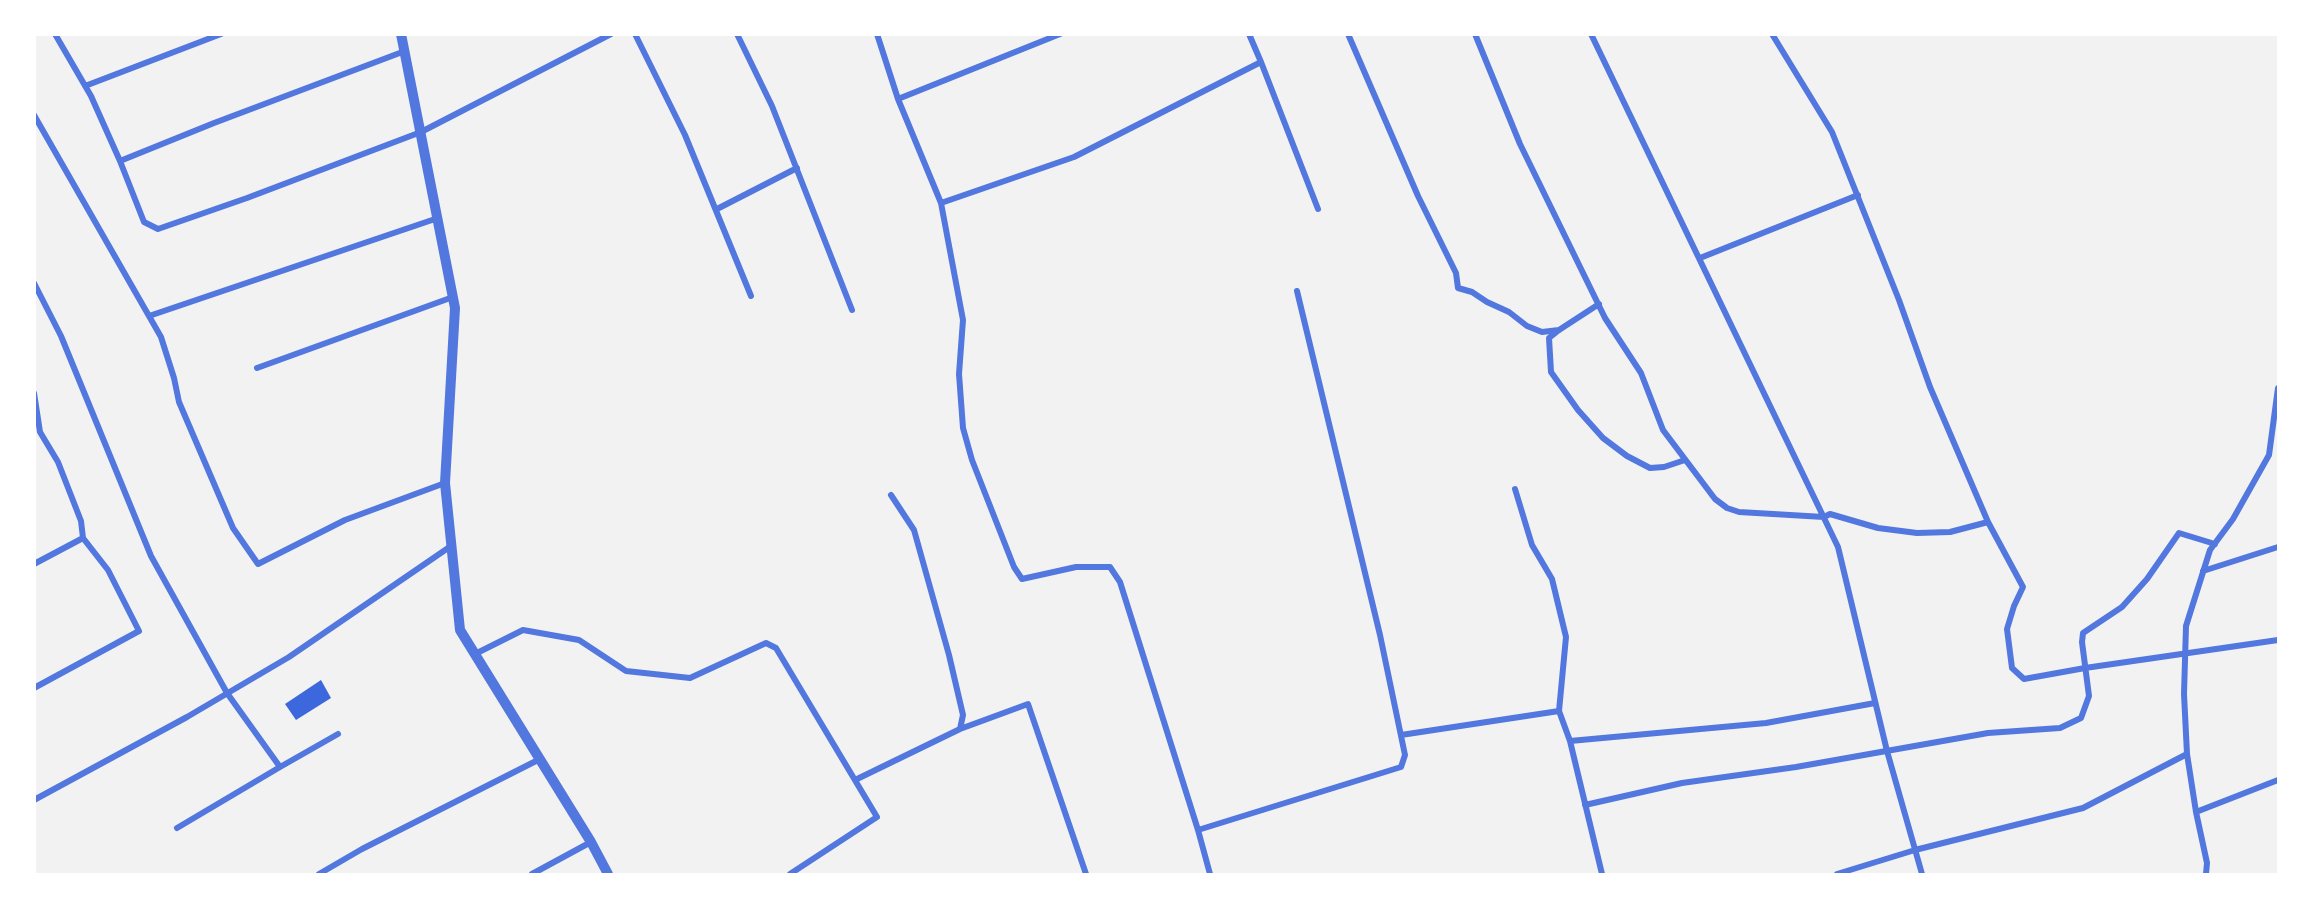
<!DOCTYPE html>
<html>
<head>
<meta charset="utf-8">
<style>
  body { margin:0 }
  #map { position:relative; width:2313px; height:909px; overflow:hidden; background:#f2f2f2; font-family:"IBM Plex Serif",serif }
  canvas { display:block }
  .frame { position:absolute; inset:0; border:36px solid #fff; pointer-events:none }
</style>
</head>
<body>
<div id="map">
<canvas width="2313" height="909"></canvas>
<div class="frame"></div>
</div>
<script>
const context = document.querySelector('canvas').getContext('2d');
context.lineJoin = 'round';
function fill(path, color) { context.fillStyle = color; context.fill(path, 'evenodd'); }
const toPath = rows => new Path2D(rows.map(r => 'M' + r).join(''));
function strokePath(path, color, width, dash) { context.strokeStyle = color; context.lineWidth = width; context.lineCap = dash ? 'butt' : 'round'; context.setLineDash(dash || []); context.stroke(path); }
fill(toPath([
  [321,680,331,698,296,720,285,704]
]), '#3d67dc');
strokePath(toPath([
  [55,34,91,96,120,161,214,123,405,51],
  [635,34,685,135,751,296],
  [737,34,772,106,852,310],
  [877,34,898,99,941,203,963,320,959,374,963,428,972,460,1014,567,1022,579,1076,567,1110,567,1120,582,1198,830],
  [1249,34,1261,62],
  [1348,34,1418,196,1456,273,1458,288,1472,292,1487,302,1509,312,1527,326,1542,332,1559,330],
  [1475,34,1520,144,1605,318,1641,373,1663,430,1715,499,1727,508,1739,512,1824,517,1830,514,1878,528,1917,533,1950,532,1988,522],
  [1591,34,1838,547,1887,751,1922,874],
  [1772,34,1832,132,1899,300,1930,387,1988,522,2023,587,2014,606,2007,629,2012,668,2024,679,2085,668,2278,640],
  [85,86,221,34],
  [898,99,1060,34],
  [34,115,161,337,174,378,179,402,233,528,258,564,345,520,445,483],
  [120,161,144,222,158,229,247,198,421,132,611,34],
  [941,203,1074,157,1261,62,1318,209],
  [717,209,797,168],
  [1700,258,1858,195],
  [34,283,61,336,151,556,227,693,280,767,177,828],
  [1599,304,1559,330,1549,338,1551,372,1578,410,1603,438,1627,456,1650,468,1664,467,1685,460],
  [149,316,438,218],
  [257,368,453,297],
  [34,393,40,432,58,462,81,521,83,538],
  [1515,489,1532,545,1552,579,1566,637,1559,711],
  [34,564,83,538,108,570,139,631,34,688],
  [2203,571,2278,547],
  [475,654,523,630,579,640,626,671,690,678,766,643,776,648,877,817,790,874],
  [960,729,1028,704,1086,874],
  [1401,735,1559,711,1570,741,1602,874],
  [1570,741,1766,723,1875,703],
  [280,767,338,734],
  [855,780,960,729,963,715,949,655,914,530,891,495],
  [34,800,187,717,289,657,451,546],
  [1585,805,1682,783,1796,767,1988,733,2060,728,2081,718,2089,696,2082,642,2083,633,2122,607,2147,579,2179,533,2215,544],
  [2196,812,2278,780],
  [319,874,362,849,540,759],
  [532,874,591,842],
  [1210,874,1198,830,1401,767,1405,755,1380,635,1297,291],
  [1837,874,1915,850,2083,808,2187,754],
  [2206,874,2207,863,2196,812,2187,754,2184,694,2186,626,2210,550,2233,519,2269,455,2278,388]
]), '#5277de', 6);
strokePath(toPath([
  [401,34,455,308,445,483,460,630,591,842,608,874]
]), '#5277de', 10);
</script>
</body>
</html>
